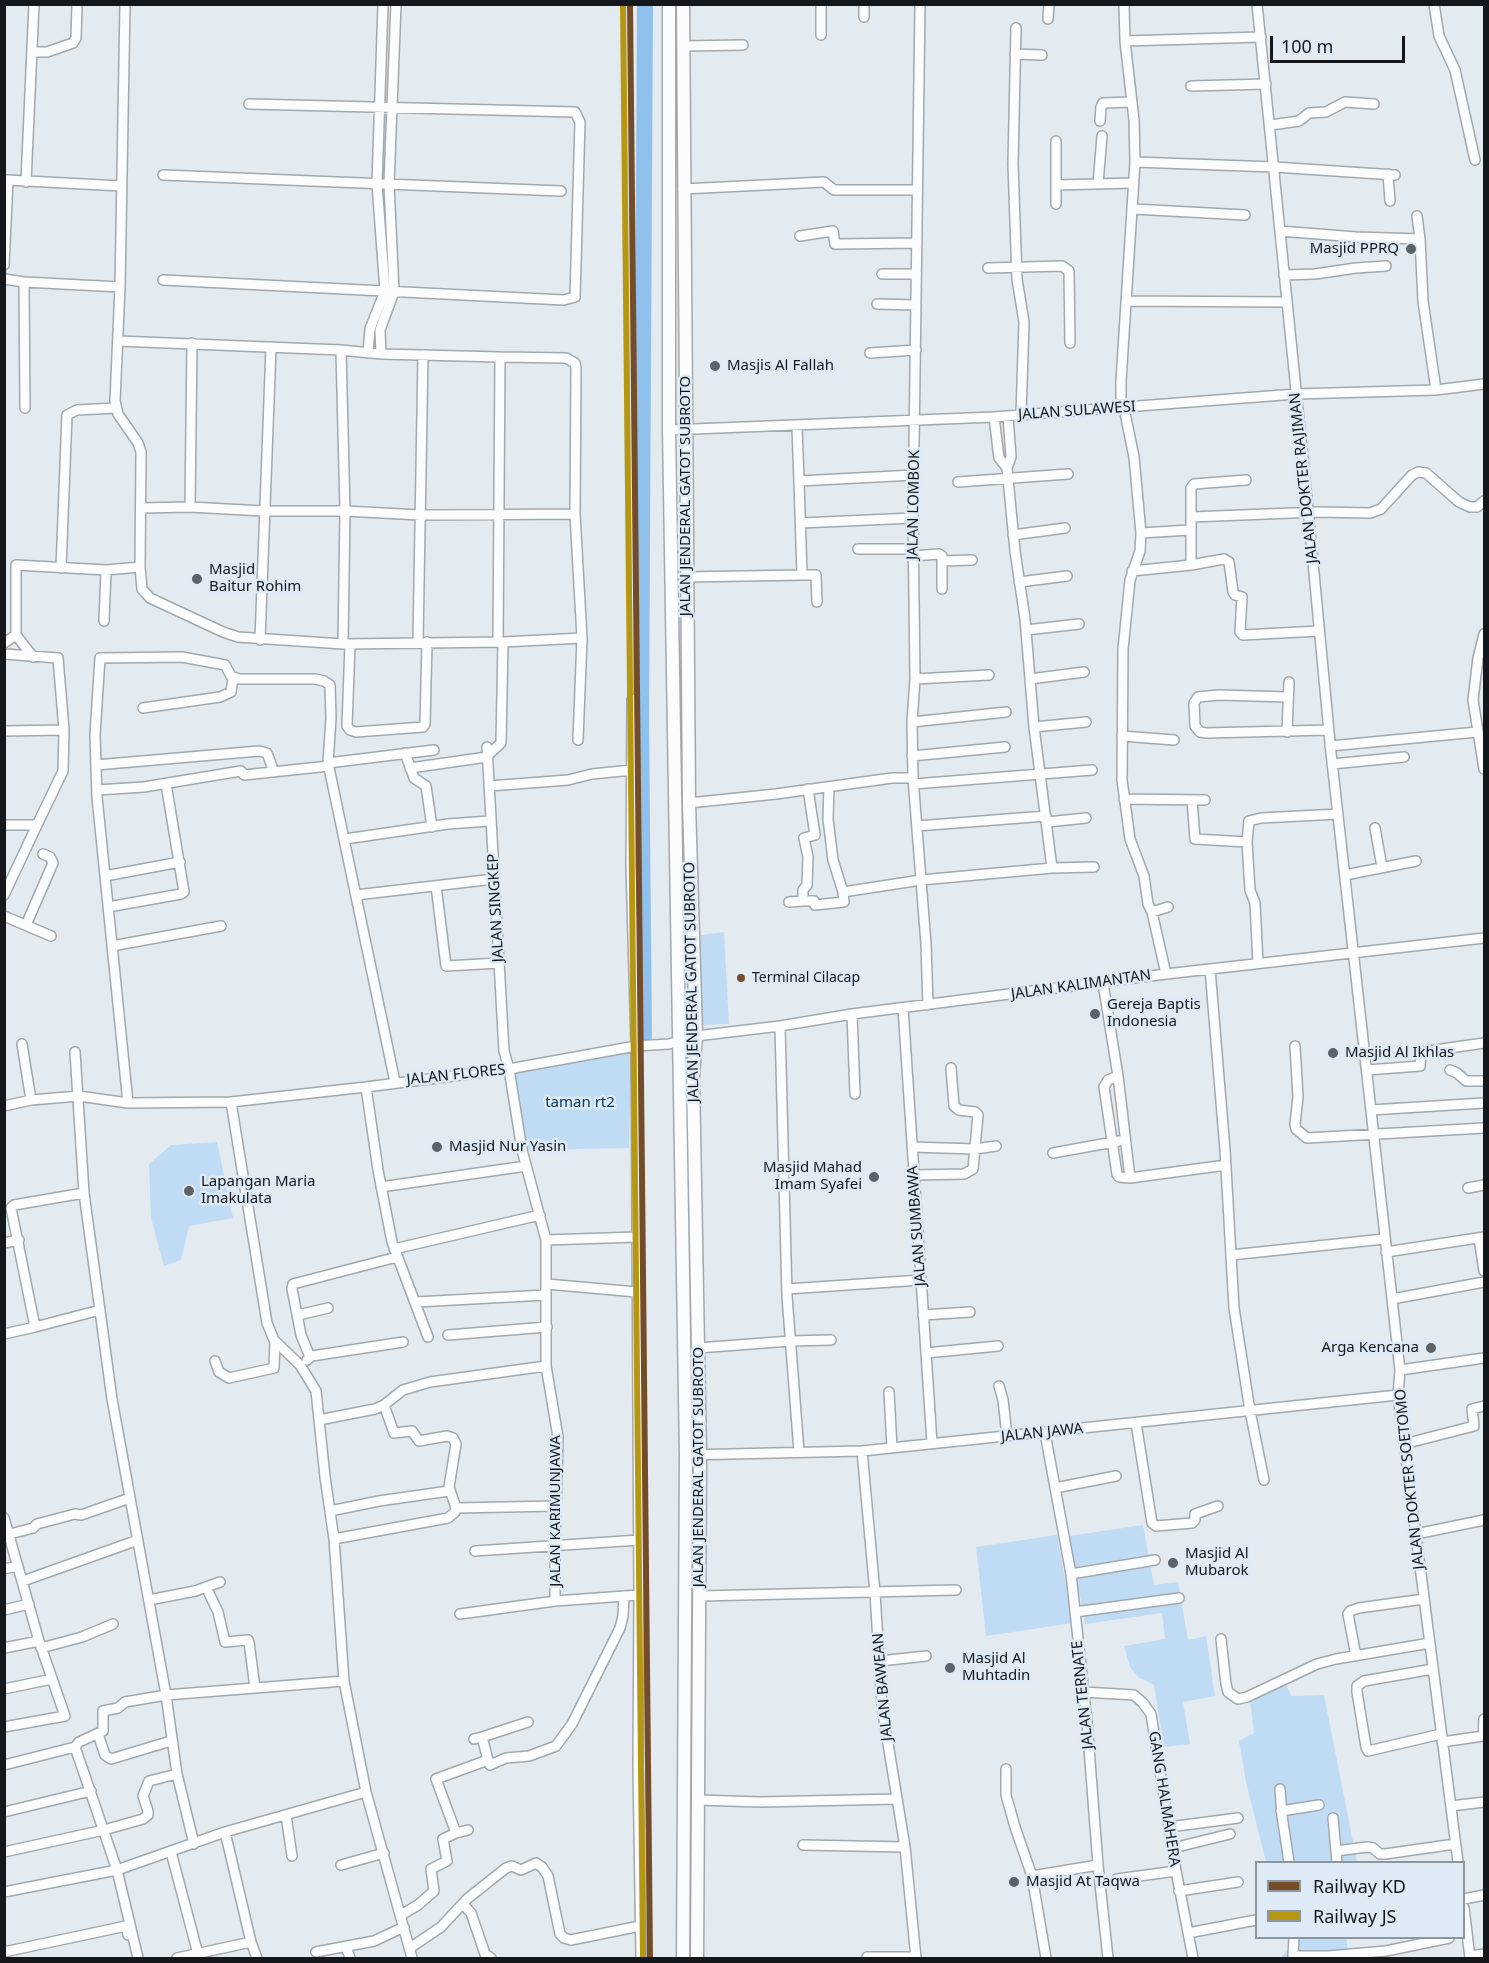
<!DOCTYPE html>
<html>
<head>
<meta charset="utf-8">
<style>
  body { margin:0 }
  #map { position:relative; width:1489px; height:1963px; overflow:hidden; background:#e3eaf0; font-family:"Noto Sans",sans-serif }
  canvas { display:block }
  .frame { position:absolute; inset:0; border:6px solid #14181c; pointer-events:none }
  .legend { position:absolute; left:1255px; top:1861px; width:210px; height:78px; box-sizing:border-box; background:#deeaf5; border:2px solid #8d969e; margin:0; padding:8px 10px; list-style:none; font-size:18px; color:#14181c }
  .legend li { display:flex; align-items:center; gap:12px; height:30px }
  .legend b { width:30px; border:2px solid #8d969e }
  .scale { position:absolute; left:1270px; top:36px; width:135px; height:27px; box-sizing:border-box; border:3px solid #14181c; border-top:0; padding-left:8px; font-size:18px; line-height:21px; white-space:nowrap; color:#14181c; -webkit-text-stroke:4px #deeaf5; paint-order:stroke }
</style>
</head>
<body>
<div id="map">
<canvas width="1489" height="1963"></canvas>
<div class="frame"></div>
<ul class="legend">
<li><b style="height:8px;background:#744c28"></b>Railway KD</li>
<li><b style="height:8px;background:#b69712"></b>Railway JS</li>
</ul>
<div class="scale">100 m</div>
</div>
<script>
const context = document.querySelector('canvas').getContext('2d');
context.lineJoin = 'round';
function fill(path, color) { context.fillStyle = color; context.fill(path, 'evenodd'); }
const toPath = rows => new Path2D(rows.map(r => 'M' + r).join(''));
function strokePath(path, color, width, dash) { context.strokeStyle = color; context.lineWidth = width; context.lineCap = dash ? 'butt' : 'round'; context.setLineDash(dash || []); context.stroke(path); }
function label(font, color, halo, rows, align = 'center') {
  context.font = font + ' "Noto Sans",sans-serif'; context.lineWidth = 5; context.setLineDash([]); context.textBaseline = 'middle'; context.strokeStyle = halo; context.fillStyle = color; for (const [text, x, y, turn = 0] of rows) {
    context.save(); context.translate(x, y); context.rotate((+turn || 0) * Math.PI / 180); context.textAlign = isNaN(turn) ? turn : align; if (halo) context.strokeText(text, 0, 0); context.fillText(text, 0, 0); context.restore();
  }
}
fill(toPath([
  [724,932,729,1024,698,1025,695,936],
  [631,1046,629,1148,522,1150,509,1069],
  [217,1142,233,1218,189,1226,181,1260,164,1266,151,1218,149,1164,171,1145],
  [1143,1525,1154,1585,1178,1582,1188,1640,1206,1636,1215,1696,1183,1702,1190,1744,1164,1747,1154,1685,1138,1677,1130,1667,1124,1646,1165,1639,1162,1613,1085,1624,1069,1536],
  [1057,1535,1073,1623,986,1636,976,1547],
  [1283,1676,1291,1696,1324,1695,1357,1862,1266,1862,1246,1782,1239,1741,1254,1733,1249,1694],
  [1296,1938,1346,1938,1349,1958,1281,1958]
]), '#c0dcf4');
strokePath(toPath([
  [644,1037,641,718,645,4]
]), '#90c1ec', 16);
const minor = toPath([
  [821,4,821,35],
  [864,4,864,17],
  [920,4,913,518,915,679,912,722,913,778,926,944,928,1005],
  [1257,4,1307,499,1331,753,1400,1370,1398,1395,1458,1862],
  [1434,4,1439,36,1455,70,1475,160],
  [1048,19,1049,4],
  [1016,28,1013,164,1017,279,1024,322,1021,415],
  [1125,41,1261,37],
  [684,46,743,45],
  [32,52,47,52,73,43,76,38,77,4],
  [1015,54,1042,55],
  [1191,86,1266,84],
  [1100,121,1101,107,1103,103,1131,102],
  [1271,125,1299,121,1309,113,1326,112,1345,102,1374,104],
  [1056,141,1056,204],
  [1135,162,1274,167,1395,175],
  [1388,174,1390,201],
  [163,175,561,191],
  [4,180,8,180,4,265],
  [8,180,121,186],
  [26,182,34,4],
  [1098,184,1102,136],
  [1056,185,1134,183],
  [683,189,824,182,834,190,917,190],
  [1133,209,1245,215],
  [1417,216,1420,239,1423,301,1436,390],
  [1280,231,1356,237,1420,239],
  [800,236,833,231,835,244,917,243],
  [988,268,1062,266,1069,271,1070,343],
  [882,274,916,274],
  [1284,275,1315,274,1356,268,1386,266],
  [4,279,24,282,120,287,115,401,118,414,138,443,141,452,140,567,106,570,16,565,16,635,33,657],
  [163,280,564,300,575,297,580,122,575,112,249,104],
  [24,282,25,408],
  [120,287,125,4],
  [1126,301,1287,302],
  [877,304,916,305],
  [118,341,341,350,381,354,500,357,498,642],
  [341,350,345,511,343,644],
  [368,353,370,329,385,291,377,184,383,4],
  [870,353,916,350],
  [381,354,380,330,394,292,389,184,396,4],
  [500,357,566,358,575,363,576,368,575,514],
  [1121,408,1121,381,1135,162,1134,120,1125,41,1124,4],
  [1124,408,1134,457,1141,533,1140,551,1130,580,1123,649,1122,780,1130,839,1144,876,1148,904,1152,912,1166,974],
  [994,417,999,458,1007,468,1011,457,1008,417],
  [797,426,799,481],
  [669,430,994,417,1296,394,1436,390,1484,384],
  [1007,468,1015,551,1025,619,1034,727,1052,868],
  [958,482,1068,474],
  [190,507,192,343],
  [1191,517,1191,488,1194,484,1246,480],
  [801,523,913,518],
  [1141,533,1190,530],
  [1013,535,1065,528],
  [858,549,913,549],
  [913,556,939,554,942,556,942,589],
  [942,561,972,560],
  [1191,565,1224,559,1229,562,1233,592,1235,595,1242,597,1240,632,1243,635,1319,631],
  [140,567,142,589,150,598,223,632,238,637,343,644,503,642,582,638,575,514,420,515,345,511,263,511,190,507,141,508],
  [61,568,67,415,77,410,116,408],
  [1132,571,1191,565,1191,517,1317,512,1370,513,1381,509,1412,475,1418,472,1426,473,1459,502,1470,507,1477,507,1484,501],
  [686,577,802,575],
  [1019,582,1067,576],
  [817,602,816,575,802,575,799,481,914,475],
  [104,621,106,570],
  [1026,630,1079,624],
  [1484,634,1478,658,1473,700,1484,769],
  [260,640,271,347],
  [418,642,423,355],
  [4,643,16,635],
  [350,644,347,726,350,730,356,732,423,727,425,724,427,642],
  [4,654,58,658,64,730],
  [915,679,989,675],
  [1030,679,1084,672],
  [1288,697,1219,695,1198,697,1194,703,1195,726,1200,732,1206,733,1329,730],
  [143,708,220,697,231,692,233,678],
  [912,722,1006,712],
  [1034,727,1086,722],
  [4,731,64,730,63,771,37,825],
  [1287,732,1289,682],
  [1122,736,1174,740],
  [578,740,582,638],
  [1330,746,1477,732],
  [487,747,504,1051,509,1069,522,1150,546,1240,546,1366,558,1437,555,1545,555,1601,639,1595,636,1046,631,865,632,699],
  [405,753,414,778,426,786,432,827],
  [487,756,501,743,503,642],
  [912,756,1005,747],
  [328,763,434,750],
  [1332,764,1404,757],
  [96,765,259,751,267,753,274,772],
  [410,768,487,757],
  [914,784,1092,770],
  [489,786,568,780,592,774,632,770],
  [829,787,828,819,833,860,843,892,921,880,1052,868,1094,867],
  [97,790,144,787,241,771,244,775,329,766],
  [1124,799,1205,800],
  [1192,800,1195,839,1247,842],
  [689,803,776,794,892,778,913,778],
  [1047,822,1086,818],
  [4,825,37,825,4,895],
  [917,826,1046,816],
  [1375,828,1382,867],
  [345,839,448,824,490,821],
  [1345,875,1416,861],
  [105,876,180,862],
  [436,886,446,966,499,963],
  [356,895,494,879],
  [803,901,814,901,815,905,844,902,843,892],
  [789,902,803,901,803,890,807,885,808,857,804,838,815,835,808,789],
  [108,907,181,894,184,892,166,784],
  [1152,912,1168,907],
  [4,916,51,936],
  [26,925,53,863,50,857,43,854],
  [112,946,221,926],
  [1258,963,1255,903,1250,890,1247,842,1249,821,1261,818,1338,814],
  [1210,969,1225,1150,1234,1308,1250,1411,1264,1480],
  [1103,983,1118,1076,1130,1178],
  [903,1008,932,1443],
  [852,1014,855,1094],
  [780,1026,787,1296,799,1452],
  [22,1044,31,1100],
  [1295,1046,1298,1097,1295,1124,1296,1129,1307,1138,1484,1128],
  [75,1052,84,1193,112,1399,166,1695,177,1774,194,1844],
  [1367,1070,1420,1066,1421,1052,1484,1043],
  [1450,1070,1457,1073,1466,1081,1484,1081],
  [1118,1076,1108,1080,1104,1087,1117,1174,1119,1177,1130,1178,1226,1165],
  [366,1087,378,1170,392,1242,428,1337],
  [231,1102,267,1323,274,1340,300,1365,316,1391,325,1477,334,1539,344,1681,366,1792,412,1958],
  [128,1103,97,797,95,735,100,658,182,657,225,665,231,676,239,679,315,679,324,681,330,685,331,718,328,763,395,1082],
  [4,1106,31,1100,79,1096,128,1103,231,1102,366,1087,509,1069,636,1046,669,1044,696,1036,780,1026,852,1014,1166,974,1484,938],
  [1371,1110,1484,1103],
  [912,1147,975,1149,996,1146],
  [1053,1153,1119,1141],
  [914,1175,964,1174,973,1169,978,1115,975,1112,959,1110,954,1106,951,1068],
  [381,1187,526,1166],
  [1468,1188,1484,1185],
  [1479,1238,1484,1271],
  [546,1240,636,1237],
  [4,1243,19,1240],
  [394,1249,540,1215],
  [1386,1252,1484,1237],
  [1231,1255,1384,1239],
  [547,1284,636,1292],
  [787,1289,921,1280],
  [1392,1299,1484,1282],
  [416,1302,546,1295],
  [298,1315,328,1308],
  [923,1315,970,1312],
  [35,1327,100,1310],
  [4,1334,35,1327,11,1208,14,1205,84,1193],
  [448,1335,547,1327],
  [698,1348,790,1341,831,1340],
  [926,1353,998,1346],
  [310,1357,301,1335,292,1289,293,1284,397,1257],
  [307,1360,312,1356,403,1342],
  [215,1361,219,1372,229,1378,274,1368,275,1341],
  [1400,1370,1484,1358],
  [999,1386,1003,1400,1007,1436],
  [889,1392,892,1448],
  [319,1420,375,1409,384,1405,403,1390,430,1382,546,1366],
  [1136,1423,1152,1523,1156,1526,1192,1523,1195,1520,1195,1514,1218,1506],
  [1045,1433,1071,1574,1087,1722,1098,1865,1108,1958],
  [1404,1444,1474,1426,1472,1409,1484,1406],
  [862,1451,875,1593,882,1707,905,1847,916,1958],
  [686,1455,862,1451,1398,1395],
  [1055,1488,1116,1476],
  [456,1508,556,1506],
  [330,1511,379,1501,449,1491],
  [4,1518,39,1641,65,1716,4,1727],
  [10,1534,33,1528,37,1524,75,1514,81,1515,130,1498],
  [1416,1534,1484,1520],
  [334,1539,448,1518,455,1512,456,1508,449,1487,456,1444,453,1438,447,1436,419,1441,412,1431,394,1433,384,1405],
  [475,1551,639,1540],
  [4,1569,18,1566],
  [1071,1574,1155,1560],
  [23,1581,138,1540],
  [206,1587,218,1612,225,1642,248,1640,249,1642,255,1688],
  [639,1595,638,1767,641,1958],
  [700,1596,956,1590],
  [149,1600,195,1591,220,1582],
  [4,1610,29,1604],
  [1075,1612,1179,1598],
  [460,1614,555,1601],
  [1221,1639,1226,1684,1228,1692,1238,1699,1247,1697,1317,1664,1336,1659,1430,1643],
  [4,1648,39,1641],
  [41,1648,82,1637,113,1624],
  [1356,1656,1348,1614,1350,1611,1359,1608,1424,1599],
  [880,1661,926,1656],
  [1433,1669,1364,1681,1357,1686,1357,1692,1366,1747,1368,1751,1441,1734],
  [4,1689,52,1679],
  [1084,1692,1134,1695,1143,1703,1151,1714,1176,1871,1193,1958],
  [98,1734,105,1755,111,1759,171,1741],
  [482,1737,528,1722],
  [474,1739,482,1737,488,1760],
  [1442,1742,1483,1736,1484,1719],
  [75,1747,117,1870,225,1832,251,1942],
  [4,1765,75,1747,79,1742,103,1731,103,1711,118,1708,125,1702,166,1695,344,1681],
  [1006,1769,1006,1795,1015,1827,1032,1876,1046,1958],
  [1280,1789,1282,1816,1289,1862],
  [698,1800,760,1802,897,1799],
  [1451,1806,1484,1802],
  [1281,1811,1319,1805],
  [4,1812,91,1791],
  [286,1815,292,1856],
  [1333,1818,1337,1862],
  [1169,1827,1238,1818],
  [225,1832,366,1792],
  [456,1833,468,1830],
  [803,1845,905,1847],
  [1173,1848,1230,1834],
  [1336,1851,1367,1847,1373,1848,1380,1854,1385,1854,1455,1844],
  [4,1852,104,1830,143,1819,148,1815,148,1811,143,1796,149,1781,177,1774],
  [171,1852,198,1954],
  [341,1865,384,1853],
  [1032,1876,1098,1865],
  [1117,1879,1176,1871],
  [1179,1891,1238,1882],
  [4,1892,117,1870,138,1958],
  [1464,1899,1484,1895],
  [463,1904,471,1913,485,1954,491,1958],
  [1464,1908,1470,1958],
  [401,1915,418,1905,434,1891,431,1869,447,1861,443,1839,456,1833,436,1779,488,1760,490,1765,506,1758,529,1756,556,1746,572,1724,620,1628,623,1616,624,1596],
  [1188,1933,1256,1920],
  [1294,1938,1293,1956,1328,1956,1386,1951,1449,1938],
  [346,1947,350,1958],
  [410,1948,441,1927,467,1899,506,1868,512,1866,521,1870,536,1863,542,1867,548,1876,560,1934,564,1938,571,1940,640,1926],
  [4,1952,126,1926,128,1935],
  [316,1952,374,1941,404,1927],
  [1470,1956,1484,1954],
  [867,1957,916,1957],
  [177,1958,251,1942,257,1958]
]);
const major = toPath([
  [669,4,669,430,686,1455,683,1958],
  [683,4,689,803,696,1036,693,1076,700,1455,697,1958]
]);
strokePath(minor, '#a3a8ac', 12);
strokePath(major, '#a3a8ac', 15);
strokePath(minor, '#fbfcfd', 9);
strokePath(major, '#fbfcfd', 12);
strokePath(toPath([
  [630,4,650,1958]
]), '#744c28', 6);
strokePath(toPath([
  [623,4,643,1958]
]), '#b69712', 6);
for (const [x, y, r, color] of [
  [1411,249,6,"#5c6266"],
  [715,366,6,"#5c6266"],
  [197,579,6,"#5c6266"],
  [741,978,5,"#7a4b2a"],
  [1095,1014,6,"#5c6266"],
  [1333,1053,6,"#5c6266"],
  [437,1147,6,"#5c6266"],
  [874,1177,6,"#5c6266"],
  [189,1191,6,"#5c6266"],
  [1431,1348,6,"#5c6266"],
  [1173,1563,6,"#5c6266"],
  [950,1668,6,"#5c6266"],
  [1014,1882,6,"#5c6266"]
]) { const dot = new Path2D(); dot.arc(x, y, r, 0, 2 * Math.PI); context.fillStyle = color; context.fill(dot); strokePath(dot, '#deeaf5', 2); }
label('14px', '#14181c', '#deeaf5', [
  ["Terminal Cilacap",752,978]
], 'left');
label('15px', '#14181c', '#deeaf5', [
  ["Masjid PPRQ",1399,249,"right"],
  ["Masjis Al Fallah",727,366],
  ["Masjid",209,570],
  ["Baitur Rohim",209,587],
  ["Gereja Baptis",1107,1005],
  ["Indonesia",1107,1022],
  ["Masjid Al Ikhlas",1345,1053],
  ["Masjid Nur Yasin",449,1147],
  ["Masjid Mahad",862,1168,"right"],
  ["Imam Syafei",862,1185,"right"],
  ["Lapangan Maria",201,1182],
  ["Imakulata",201,1199],
  ["Arga Kencana",1419,1348,"right"],
  ["Masjid Al",1185,1554],
  ["Mubarok",1185,1571],
  ["Masjid Al",962,1659],
  ["Muhtadin",962,1676],
  ["Masjid At Taqwa",1026,1882]
], 'left');
label('15px', '#14181c', '#deeaf5', [
  ["JALAN SULAWESI",1077,411,-4],
  ["JALAN DOKTER RAJIMAN",1304,478,-96],
  ["JALAN JENDERAL GATOT SUBROTO",686,496,-90],
  ["JALAN LOMBOK",914,505,-89],
  ["JALAN SINGKEP",496,908,-93],
  ["JALAN JENDERAL GATOT SUBROTO",692,982,-91],
  ["JALAN KALIMANTAN",1081,985,-8],
  ["JALAN FLORES",456,1075,-6],
  ["JALAN SUMBAWA",917,1226,-94],
  ["JALAN JAWA",1042,1433,-6],
  ["JALAN JENDERAL GATOT SUBROTO",699,1467,-90],
  ["JALAN DOKTER SOETOMO",1410,1479,-96],
  ["JALAN KARIMUNJAWA",556,1511,-90],
  ["JALAN BAWEAN",883,1687,-95],
  ["JALAN TERNATE",1083,1695,-96],
  ["GANG HALMAHERA",1164,1799,81]
]);
label('15px', '#073b61', '#deeaf5', [
  ["taman rt2",580,1103]
]);
</script>
</body>
</html>
